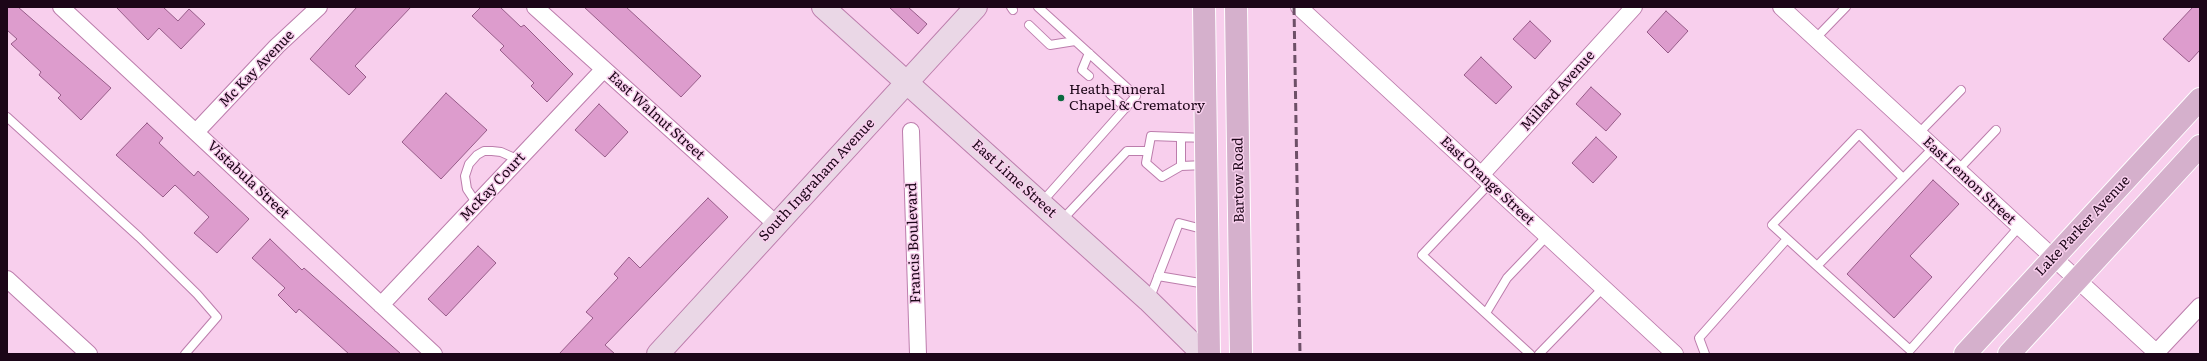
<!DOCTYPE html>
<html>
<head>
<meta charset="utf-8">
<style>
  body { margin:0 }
  #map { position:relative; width:2207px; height:361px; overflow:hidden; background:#f8cfed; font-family:Literata,serif }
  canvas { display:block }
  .frame { position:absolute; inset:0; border:8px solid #1c0618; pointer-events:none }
</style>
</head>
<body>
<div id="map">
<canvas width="2207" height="361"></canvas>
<div class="frame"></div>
</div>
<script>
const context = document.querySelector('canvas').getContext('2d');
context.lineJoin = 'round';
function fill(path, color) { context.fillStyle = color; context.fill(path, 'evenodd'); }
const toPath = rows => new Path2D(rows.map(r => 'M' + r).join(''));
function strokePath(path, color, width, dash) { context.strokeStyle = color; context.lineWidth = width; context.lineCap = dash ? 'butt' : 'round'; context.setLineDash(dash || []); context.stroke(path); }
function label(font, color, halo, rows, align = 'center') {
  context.font = font + ' Literata,serif'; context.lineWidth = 3; context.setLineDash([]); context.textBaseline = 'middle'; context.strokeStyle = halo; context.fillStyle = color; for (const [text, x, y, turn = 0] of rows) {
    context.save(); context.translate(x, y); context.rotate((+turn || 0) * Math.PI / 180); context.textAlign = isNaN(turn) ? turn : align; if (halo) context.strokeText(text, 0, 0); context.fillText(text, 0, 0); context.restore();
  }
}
const building = toPath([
  [7,7,18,7,111,88,81,120,58,98,61,95,39,75,41,72,11,44,17,39,7,30,7,7],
  [116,7,163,7,178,21,189,9,205,24,181,49,159,28,148,40,116,7],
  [357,7,411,7,355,66,366,77,349,95,310,59,357,7],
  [481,7,500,7,521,27,524,25,573,74,547,102,531,86,534,83,500,50,504,46,472,16,481,7],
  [584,7,626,7,701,76,681,97,584,7],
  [889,7,908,7,927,24,918,34,889,7],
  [2193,7,2200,7,2200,50,2189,62,2163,39,2193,7],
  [1666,11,1688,31,1668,53,1647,32,1666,11],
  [1530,21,1551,41,1535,59,1513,39,1530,21],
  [1481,57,1512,87,1496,104,1464,75,1481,57],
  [1591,87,1621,114,1606,131,1576,104,1591,87],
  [446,93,487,130,441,179,402,142,446,93],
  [599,104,628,132,605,157,575,130,599,104],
  [147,123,163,138,159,143,194,176,198,171,249,219,217,253,194,233,209,217,175,185,163,197,116,155,147,123],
  [1596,137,1617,157,1593,183,1572,163,1596,137],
  [1933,180,1959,204,1910,256,1932,277,1894,318,1847,274,1933,180],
  [708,198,728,217,605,345,615,354,559,354,593,318,586,312,618,278,614,274,629,257,640,268,708,198],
  [270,239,302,270,304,268,401,354,349,354,299,309,296,313,278,295,285,288,252,258,270,239],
  [478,246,496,263,446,316,428,299,478,246]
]);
fill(building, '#dd9ccd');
strokePath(building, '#965b88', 1);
const lane = toPath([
  [1011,7,1013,10],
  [1038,7,1136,96,1042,202],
  [1029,25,1050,45,1075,41],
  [1815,39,1846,7],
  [1089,76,1082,70,1089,53],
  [1110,94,1126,108],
  [7,117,139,237,197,294,217,317,185,354],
  [1918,134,1961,90],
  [1181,138,1181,166],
  [1205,165,1181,166,1162,177,1146,163,1151,136,1205,138],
  [1958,170,1996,130],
  [1903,178,1859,134,1772,225,1817,266,1933,148],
  [1490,183,1422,255,1530,354],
  [477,204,467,189,465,176,469,164,477,155,484,151,492,151,501,152,519,160],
  [1061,221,1127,151,1148,151],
  [1817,266,1910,350,2019,227],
  [1158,276,1206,284],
  [1149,300,1179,223,1206,230],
  [1486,313,1507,278,1547,236],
  [1539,354,1603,288],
  [1705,354,1699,338,1787,239]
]);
const street = toPath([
  [61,7,434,354],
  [535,7,776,224],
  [1299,7,1675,354],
  [1781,7,2158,354],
  [911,131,918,354],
  [196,132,277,46,319,7],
  [1481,175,1634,7],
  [7,279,89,354],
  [381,305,604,69],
  [2155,354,2200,306]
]);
const secondary = toPath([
  [823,7,1148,300,1203,354],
  [658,354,976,7]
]);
const primary = toPath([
  [1204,7,1209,354],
  [1236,7,1241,354],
  [1965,354,2200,99],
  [2009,354,2200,146]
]);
strokePath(lane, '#bc7dac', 10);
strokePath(street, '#bc7dac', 18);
strokePath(secondary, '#bc7dac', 24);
strokePath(primary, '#fff', 24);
strokePath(lane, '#fff', 8);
strokePath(street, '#fff', 16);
strokePath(secondary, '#ead7e6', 22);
strokePath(primary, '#d5b0cc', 22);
strokePath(toPath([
  [1294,7,1300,354]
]), '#6d5067', 3, [8, 4]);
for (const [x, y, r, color] of [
  [1061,98,4,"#0a693e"]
]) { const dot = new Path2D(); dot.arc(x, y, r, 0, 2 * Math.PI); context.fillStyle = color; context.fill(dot); strokePath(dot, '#f8cfed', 1.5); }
label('14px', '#1c0618', '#f8cfed', [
  ["Mc Kay Avenue",257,69,-46],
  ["Millard Avenue",1558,91,-48],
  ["East Walnut Street",656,116,42],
  ["East Lime Street",1014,179,42],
  ["Vistabula Street",248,180,43],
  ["South Ingraham Avenue",817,180,-47],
  ["Bartow Road",1239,180,-91],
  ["East Orange Street",1487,181,43],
  ["East Lemon Street",1969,181,43],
  ["McKay Court",493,187,-47],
  ["Lake Parker Avenue",2083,226,-47],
  ["Francis Boulevard",914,243,-92]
]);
label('14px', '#1c0618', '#f8cfed', [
  ["Heath Funeral",1069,90],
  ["Chapel & Crematory",1069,106]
], 'left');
</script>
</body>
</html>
